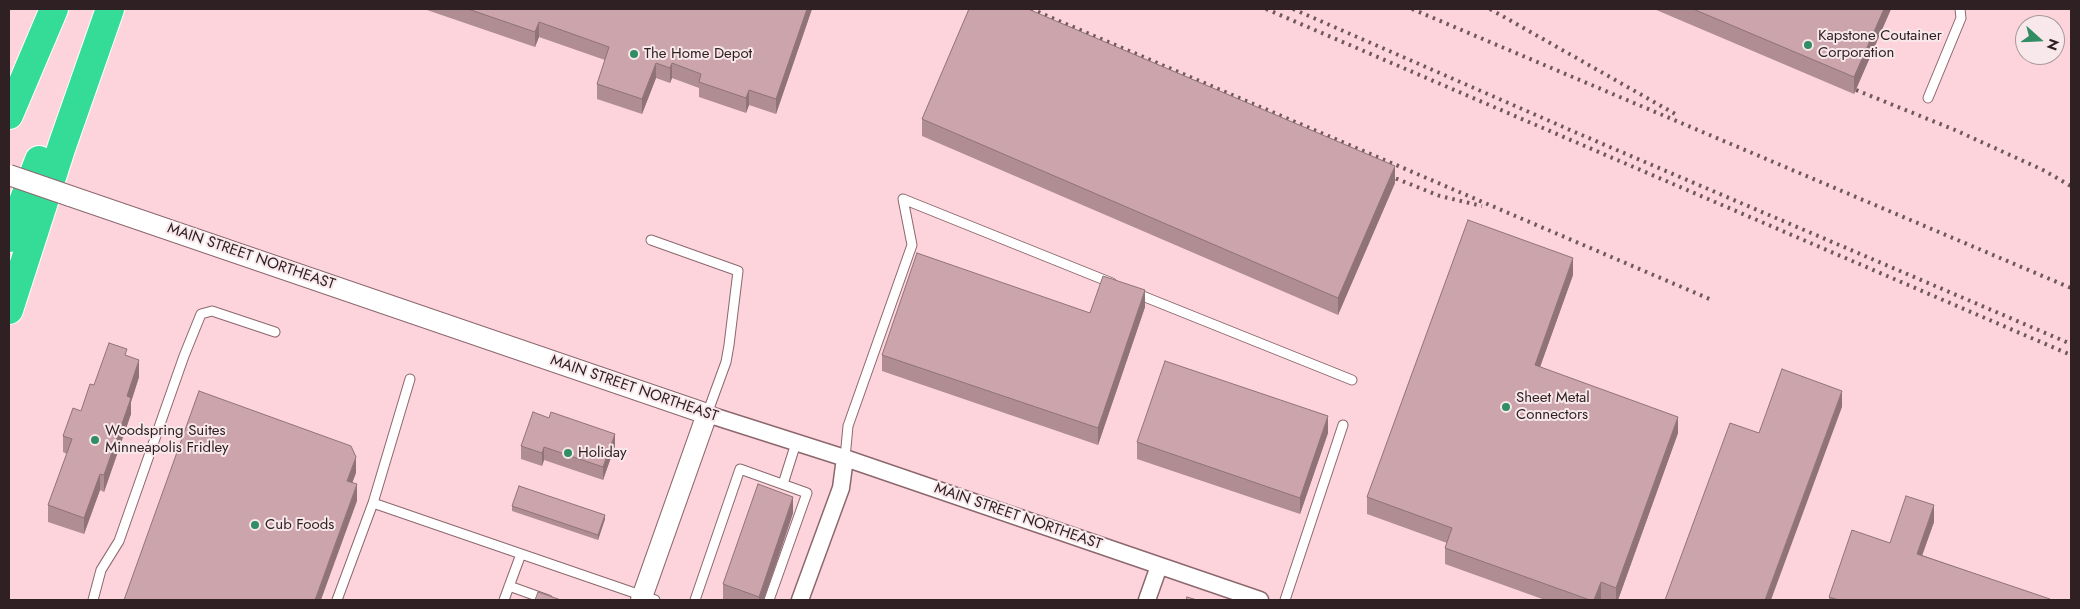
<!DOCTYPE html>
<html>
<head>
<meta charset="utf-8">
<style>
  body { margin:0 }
  #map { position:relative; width:2080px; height:609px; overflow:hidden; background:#fdd4db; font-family:Jost,sans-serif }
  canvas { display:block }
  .frame { position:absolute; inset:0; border:10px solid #2f2023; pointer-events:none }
  .north { position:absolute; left:2015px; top:15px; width:50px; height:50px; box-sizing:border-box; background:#f9e8eb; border:1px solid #a8989b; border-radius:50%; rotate:110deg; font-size:14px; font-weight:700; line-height:20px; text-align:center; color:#2f2023 }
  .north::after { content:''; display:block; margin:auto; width:18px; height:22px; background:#318d63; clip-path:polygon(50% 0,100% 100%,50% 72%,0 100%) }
</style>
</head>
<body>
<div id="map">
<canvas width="2080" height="609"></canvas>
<div class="frame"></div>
<div class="north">N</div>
</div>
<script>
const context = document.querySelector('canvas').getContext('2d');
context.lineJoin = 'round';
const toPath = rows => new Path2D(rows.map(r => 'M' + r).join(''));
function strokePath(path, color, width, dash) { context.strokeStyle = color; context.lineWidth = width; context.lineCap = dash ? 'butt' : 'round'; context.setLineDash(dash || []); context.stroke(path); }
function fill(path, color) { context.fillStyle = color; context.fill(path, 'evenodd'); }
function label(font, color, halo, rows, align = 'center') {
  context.font = font + ' Jost,sans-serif'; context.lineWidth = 4; context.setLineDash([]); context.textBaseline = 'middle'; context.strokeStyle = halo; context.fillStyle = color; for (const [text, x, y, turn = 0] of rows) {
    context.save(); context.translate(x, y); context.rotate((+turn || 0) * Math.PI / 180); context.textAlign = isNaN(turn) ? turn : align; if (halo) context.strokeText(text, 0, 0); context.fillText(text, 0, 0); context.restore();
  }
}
const service = toPath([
  [1928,98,1961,18,1960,9],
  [903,199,1112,283],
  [651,240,738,271,729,345,726,362,707,414],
  [1135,293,1352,380],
  [845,458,848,426,912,245,903,199],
  [783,484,796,443],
  [373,503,655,600],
  [509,586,548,600],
  [93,600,101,570,119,541,184,356,201,314,212,311,275,332],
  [337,600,373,503,410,379],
  [504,600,521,554],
  [695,600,740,469,807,493,769,600],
  [1285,600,1343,425]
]);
const minor = toPath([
  [707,414,845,458,1260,600],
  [800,600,841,488,845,458],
  [1147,600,1159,566]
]);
const tertiary = toPath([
  [70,196,707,414,641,600]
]);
const motorway = toPath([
  [9,115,54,9],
  [9,238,39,160],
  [9,310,62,146,110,9]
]);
strokePath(service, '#8c676e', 11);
strokePath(minor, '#8c676e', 19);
strokePath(tertiary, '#8c676e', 22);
strokePath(motorway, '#fff', 30);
strokePath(service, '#fff', 9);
strokePath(minor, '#fff', 16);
strokePath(tertiary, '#fff', 20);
strokePath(motorway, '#34dc97', 28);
strokePath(toPath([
  [1031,9,1712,300],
  [1266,9,2071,355],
  [1293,9,1577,133,2071,344],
  [1412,9,2071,288],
  [1490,9,1677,115],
  [1856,90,1955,130,2043,170,2071,186],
  [1382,173,1440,196,1482,206]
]), '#6f585c', 4, [2.5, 5]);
const tertiaryBridge = toPath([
  [9,175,70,196]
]);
strokePath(tertiaryBridge, '#8c676e', 22, []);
strokePath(tertiaryBridge, '#fff', 20);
fill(toPath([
  [424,9,812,9,776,114,749,105,746,113,699,97,699,88,672,78,670,83,656,78,642,114,597,99,597,84,605,60,539,37,535,47],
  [1654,9,1891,9,1854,94],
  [922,119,1395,183,1338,315,922,136],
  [1573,275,1540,367,1678,433,1618,600,1605,600,1601,599,1600,600,1545,600,1445,564,1445,548,1447,543,1367,514,1367,497],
  [1145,307,1098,445,882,371,882,355,1090,313],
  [127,356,139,377,131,402,131,414,104,492,100,490,84,534,48,522,48,505,67,454,63,452,63,436,81,411,94,385],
  [1328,433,1300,514,1137,459,1137,442],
  [521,446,615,446,603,480,544,460,542,466,521,459],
  [512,506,605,519,598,540,512,511],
  [793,513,764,600,723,600,723,584],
  [1934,522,1922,555,2050,600,1829,600,1829,597]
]), '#af8d93');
fill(toPath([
  [807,9,812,9,776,114,776,99],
  [1884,9,1891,9,1854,94,1854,77],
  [539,22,539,37,535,47,535,32],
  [656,63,656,78,642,114,642,99],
  [672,63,672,78,670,83,670,68],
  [749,90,749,105,746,113,746,98],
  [1395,166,1395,183,1338,315,1338,298],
  [1573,258,1573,275,1535,381,1535,365],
  [1145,290,1145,307,1098,445,1098,428],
  [139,360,139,377,131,402,131,414,104,492,104,475,127,396],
  [1842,391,1842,407,1771,600,1765,600],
  [1328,416,1328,433,1300,514,1300,498],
  [1678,417,1678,433,1618,600,1616,600,1616,588],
  [615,434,615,446,603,480,603,467],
  [544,447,544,460,542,466,542,453],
  [356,457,356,473,347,497,347,481],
  [100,474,100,490,84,534,84,518],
  [357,484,357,501,321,600,315,600],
  [793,497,793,513,764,600,759,600,759,597],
  [1934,505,1934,522,1917,570,1917,554],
  [605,515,605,519,598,540,598,535],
  [1601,582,1601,599,1600,600,1594,600]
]), '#8f7378');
const building = toPath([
  [468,9,807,9,776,99,749,90,746,98,699,82,701,74,672,63,670,68,656,63,642,99,597,84,609,47,539,22,535,32,468,9],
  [969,9,1028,9,1395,166,1338,298,922,119,969,9],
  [1693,9,1884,9,1854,77,1693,9],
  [1468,220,1573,258,1535,365,1678,417,1616,588,1601,582,1594,600,1590,600,1445,548,1452,528,1367,497,1468,220],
  [917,253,1090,313,1103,276,1145,290,1098,428,882,355,917,253],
  [109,343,127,349,125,355,139,360,127,396,131,398,104,475,100,474,84,518,48,505,72,439,63,436,73,408,81,411,90,384,94,385,109,343],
  [1165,361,1328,416,1300,498,1137,442,1165,361],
  [1782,369,1842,391,1765,600,1665,600,1730,423,1759,433,1782,369],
  [199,391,351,446,356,457,347,481,357,484,315,600,124,600,199,391],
  [533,412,549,418,551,412,615,434,603,467,544,447,542,453,521,446,533,412],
  [758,484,793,497,759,597,723,584,758,484],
  [519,486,605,515,598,535,512,506,519,486],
  [1906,496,1934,505,1917,554,2050,599,2049,600,1839,600,1829,597,1852,530,1890,543,1906,496],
  [538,592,561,600,535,600,538,592],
  [1187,597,1197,600,1186,600,1187,597]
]);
fill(building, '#cca4ab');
strokePath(building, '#8f7378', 1);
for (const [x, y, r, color] of [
  [1808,45,5,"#318d63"],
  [634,54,5,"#318d63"],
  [1506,407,5,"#318d63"],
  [95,440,5,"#318d63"],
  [568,453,5,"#318d63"],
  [255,525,5,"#318d63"]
]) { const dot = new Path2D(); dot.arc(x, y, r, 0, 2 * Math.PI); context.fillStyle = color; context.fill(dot); strokePath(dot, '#f9e8eb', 2); }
label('15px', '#2f2023', '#f9e8eb', [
  ["Kapstone Coutainer",1818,36],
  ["Corporation",1818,53],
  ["The Home Depot",644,54],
  ["Sheet Metal",1516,398],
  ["Connectors",1516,415],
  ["Woodspring Suites",105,431],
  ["Minneapolis Fridley",105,448],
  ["Holiday",578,453],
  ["Cub Foods",265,525]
], 'left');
label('15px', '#2f2023', '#f9e8eb', [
  ["MAIN STREET NORTHEAST",251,257,19],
  ["MAIN STREET NORTHEAST",634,389,19],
  ["MAIN STREET NORTHEAST",1018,517,19]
]);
</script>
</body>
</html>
